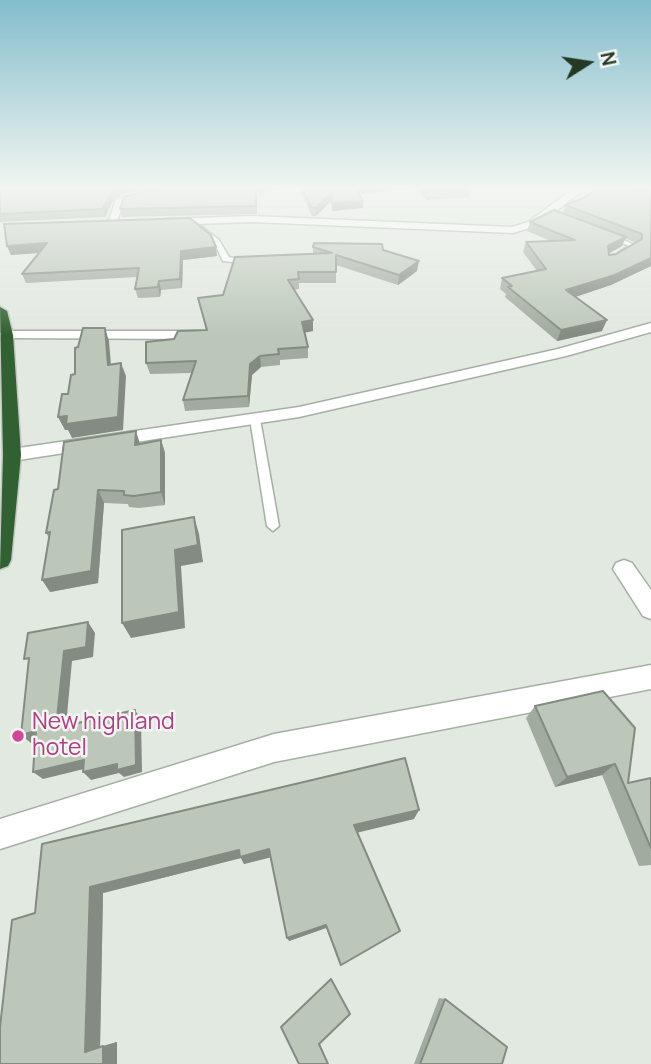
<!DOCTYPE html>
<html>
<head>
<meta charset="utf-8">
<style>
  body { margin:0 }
  #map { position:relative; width:651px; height:1064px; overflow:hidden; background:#e2e9e0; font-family:Manrope,sans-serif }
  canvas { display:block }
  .north { position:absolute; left:553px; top:28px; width:70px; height:70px; -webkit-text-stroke:5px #f2f6f0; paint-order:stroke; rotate:78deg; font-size:19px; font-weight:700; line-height:28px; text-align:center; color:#243823 }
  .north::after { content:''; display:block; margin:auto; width:24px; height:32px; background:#243823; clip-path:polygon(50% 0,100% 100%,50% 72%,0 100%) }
</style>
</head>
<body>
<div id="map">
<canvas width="651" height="1064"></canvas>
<div class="north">N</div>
</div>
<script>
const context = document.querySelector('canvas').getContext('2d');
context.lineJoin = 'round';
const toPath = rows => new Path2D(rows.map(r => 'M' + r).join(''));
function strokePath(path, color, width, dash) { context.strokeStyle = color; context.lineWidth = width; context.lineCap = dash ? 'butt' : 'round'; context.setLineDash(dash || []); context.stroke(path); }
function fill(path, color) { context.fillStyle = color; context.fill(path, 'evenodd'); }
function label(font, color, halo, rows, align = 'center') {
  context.font = font + ' Manrope,sans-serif'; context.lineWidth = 5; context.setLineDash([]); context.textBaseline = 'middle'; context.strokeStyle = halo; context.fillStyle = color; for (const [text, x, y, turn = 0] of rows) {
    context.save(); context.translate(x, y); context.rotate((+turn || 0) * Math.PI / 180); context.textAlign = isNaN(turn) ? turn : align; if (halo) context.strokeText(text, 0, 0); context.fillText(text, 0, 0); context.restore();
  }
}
const lane = toPath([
  [196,225,200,225,219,240,229,257,254,262,250,264,223,261,214,242,196,227,196,225],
  [608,235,612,235,637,246,623,254,619,254,619,252,629,246,608,237,608,235],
  [255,416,260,419,279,526,273,531,267,526,250,419,255,416]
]);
const street = toPath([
  [577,186,589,186,536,226,513,233,252,222,166,225,161,222,166,219,252,216,512,227,528,222,577,186],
  [148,191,152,196,124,203,115,226,107,226,116,199,148,191],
  [651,323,651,332,566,356,299,417,12,461,3,455,12,449,299,407,558,349,651,323],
  [6,331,196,331,203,335,196,339,1,338,0,333,6,331],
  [624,560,632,563,651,590,651,619,643,616,613,569,616,563,624,560],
  [651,665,651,689,274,762,0,849,0,819,274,734,651,665]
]);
const highway = toPath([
  [0,307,7,311,13,335,21,455,11,560,8,566,0,569,3,455,0,307]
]);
strokePath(lane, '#a5b0a4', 3);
strokePath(street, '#a5b0a4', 3);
strokePath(highway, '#c2c7c1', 3);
fill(lane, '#fff');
fill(street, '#fff');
fill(highway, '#316131');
fill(toPath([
  [0,186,176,186,125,193,114,198,105,217,0,222],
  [185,186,287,186,286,188,257,192,257,214,122,217,120,209],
  [298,186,466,186,470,189,469,197,426,200,417,188,359,194,363,208,332,211,332,200,316,216,312,216],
  [607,186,651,186,651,192,616,188,651,193,651,266,611,285,575,297,602,331,557,341,505,297,506,294,500,289,502,278,537,271,523,252,526,242,551,241,527,231,530,222,563,213,565,205,584,198],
  [625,238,636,243,616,254,609,255,609,253,622,246],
  [7,246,217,256,183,260,182,288,161,290,160,297,138,298,135,289,137,277,26,283,22,274,39,253,11,255],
  [313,247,417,271,398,285,336,265,336,283,299,283,299,289,294,290,313,320,313,331,305,332,308,347,308,358,280,360,280,365,261,367,252,375,249,407,185,411,183,400,192,373,150,374,146,363,174,339,206,330,198,298,223,295,313,254],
  [161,440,165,453,165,505,139,508,129,507,128,504,104,503,98,583,50,592,49,538,46,533,58,489,140,444],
  [603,691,628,783,651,778,651,865,639,866,602,775,555,787,526,718,535,706],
  [414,819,357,832,396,934,340,966,326,928,289,941,271,857,244,864,241,858,103,893,100,1047,117,1042,117,1064,0,1064,35,913,42,844],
  [439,998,445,999,502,1064,414,1064]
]), '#a2ab9f');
fill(toPath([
  [120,186,176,186,125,193,114,198,105,217,103,209,112,190],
  [256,186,287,186,286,188,257,192,257,214],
  [363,186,417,186,417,188,354,195,355,187],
  [332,192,332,200,316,216,316,208],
  [363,201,363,208,332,211,332,203],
  [626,237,622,246,604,256,608,246],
  [47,243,50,252,11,255,7,246],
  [216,247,217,256,183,260,182,288,180,279,181,251],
  [651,258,651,266,611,285,563,301,566,290],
  [419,261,417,271,398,285,399,275],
  [159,281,161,290,160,297,158,287],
  [313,320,313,331,303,333,302,322],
  [607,320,602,331,557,341,561,330],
  [105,328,109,341,112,378,108,365],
  [260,356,261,367,252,375,249,407,248,396,250,364],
  [121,363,126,376,123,430,72,438,68,430,65,430,58,417],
  [136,431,140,444,135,445],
  [161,440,165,453,165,505,161,492],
  [98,490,104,503,98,583,50,592,42,580],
  [194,517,199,534,203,562,181,566,185,628,131,638,122,623,175,550],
  [88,622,95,633,93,657,72,661,65,737,56,728,64,651],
  [135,710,141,719,142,772,124,777,119,773,91,780,83,772],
  [36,731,46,740,31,743,21,735],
  [84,760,92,767,43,779,33,772],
  [615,764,602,775,555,787,567,777],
  [419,810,414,819,352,834,354,825],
  [269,849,272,857,244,864,241,858,103,893,100,1048,85,1052,90,887,239,850],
  [326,925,326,928,289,941,287,938],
  [117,1042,117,1064,103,1064,103,1046]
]), '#848b82');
const building = toPath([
  [0,186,120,186,112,190,103,209,0,214,0,186],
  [184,186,256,186,256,206,120,209,124,197,131,195,184,186],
  [301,186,363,186,355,187,363,201,332,203,332,192,316,208,312,208,301,186],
  [422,186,466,186,470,189,427,192,422,186],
  [599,186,651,193,651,258,615,275,566,290,607,320,561,330,508,287,512,286,502,278,546,269,526,242,575,240,530,222,554,210,626,237,608,246,609,255,616,254,642,239,642,234,565,205,584,198,599,186],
  [190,218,211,235,216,247,181,251,180,279,159,281,158,287,135,289,139,268,22,274,47,243,7,246,4,224,190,218],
  [314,243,382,244,383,250,419,261,399,275,336,255,336,272,298,272,299,279,288,280,313,320,302,322,308,347,278,349,279,354,260,356,250,364,248,396,183,400,196,361,146,363,146,342,174,339,178,331,207,330,198,298,223,295,235,257,332,253,313,247,314,243],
  [83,328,105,328,108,365,121,363,118,417,66,424,67,416,58,417,62,394,68,394,71,375,75,374,75,348,78,347,83,328],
  [136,431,135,445,161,440,161,492,134,496,124,495,124,491,98,490,91,571,42,580,50,532,46,533,54,490,58,489,64,442,136,431],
  [194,517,198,545,175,550,179,612,122,623,122,530,194,517],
  [88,622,86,647,64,651,56,728,135,710,136,765,117,770,117,764,83,772,84,760,33,772,36,731,21,735,29,658,24,659,28,633,88,622],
  [603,691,635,728,628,783,651,778,651,848,615,764,567,777,535,706,603,691],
  [405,758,419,810,354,825,400,931,341,965,326,925,287,938,269,849,240,857,239,850,90,887,85,1052,103,1046,103,1064,0,1064,0,1027,12,920,35,913,42,844,405,758],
  [331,979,350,1014,319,1044,328,1064,299,1064,281,1027,331,979],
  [445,999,507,1047,502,1064,420,1064,445,999]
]);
fill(building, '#bcc7b9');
strokePath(building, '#848b82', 2);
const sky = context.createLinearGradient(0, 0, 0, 335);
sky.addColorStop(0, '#83bdcc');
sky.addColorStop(0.56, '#f2f5f1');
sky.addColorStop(1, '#f2f5f100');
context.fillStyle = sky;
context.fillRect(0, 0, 651, 335);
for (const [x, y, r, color] of [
  [18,736,7,"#d1479c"]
]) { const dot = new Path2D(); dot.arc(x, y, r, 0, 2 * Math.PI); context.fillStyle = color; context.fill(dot); strokePath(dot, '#f2f6f0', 2.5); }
label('23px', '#b23c85', '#f2f6f0', [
  ["New highland",32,723],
  ["hotel",32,749]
], 'left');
</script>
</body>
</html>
